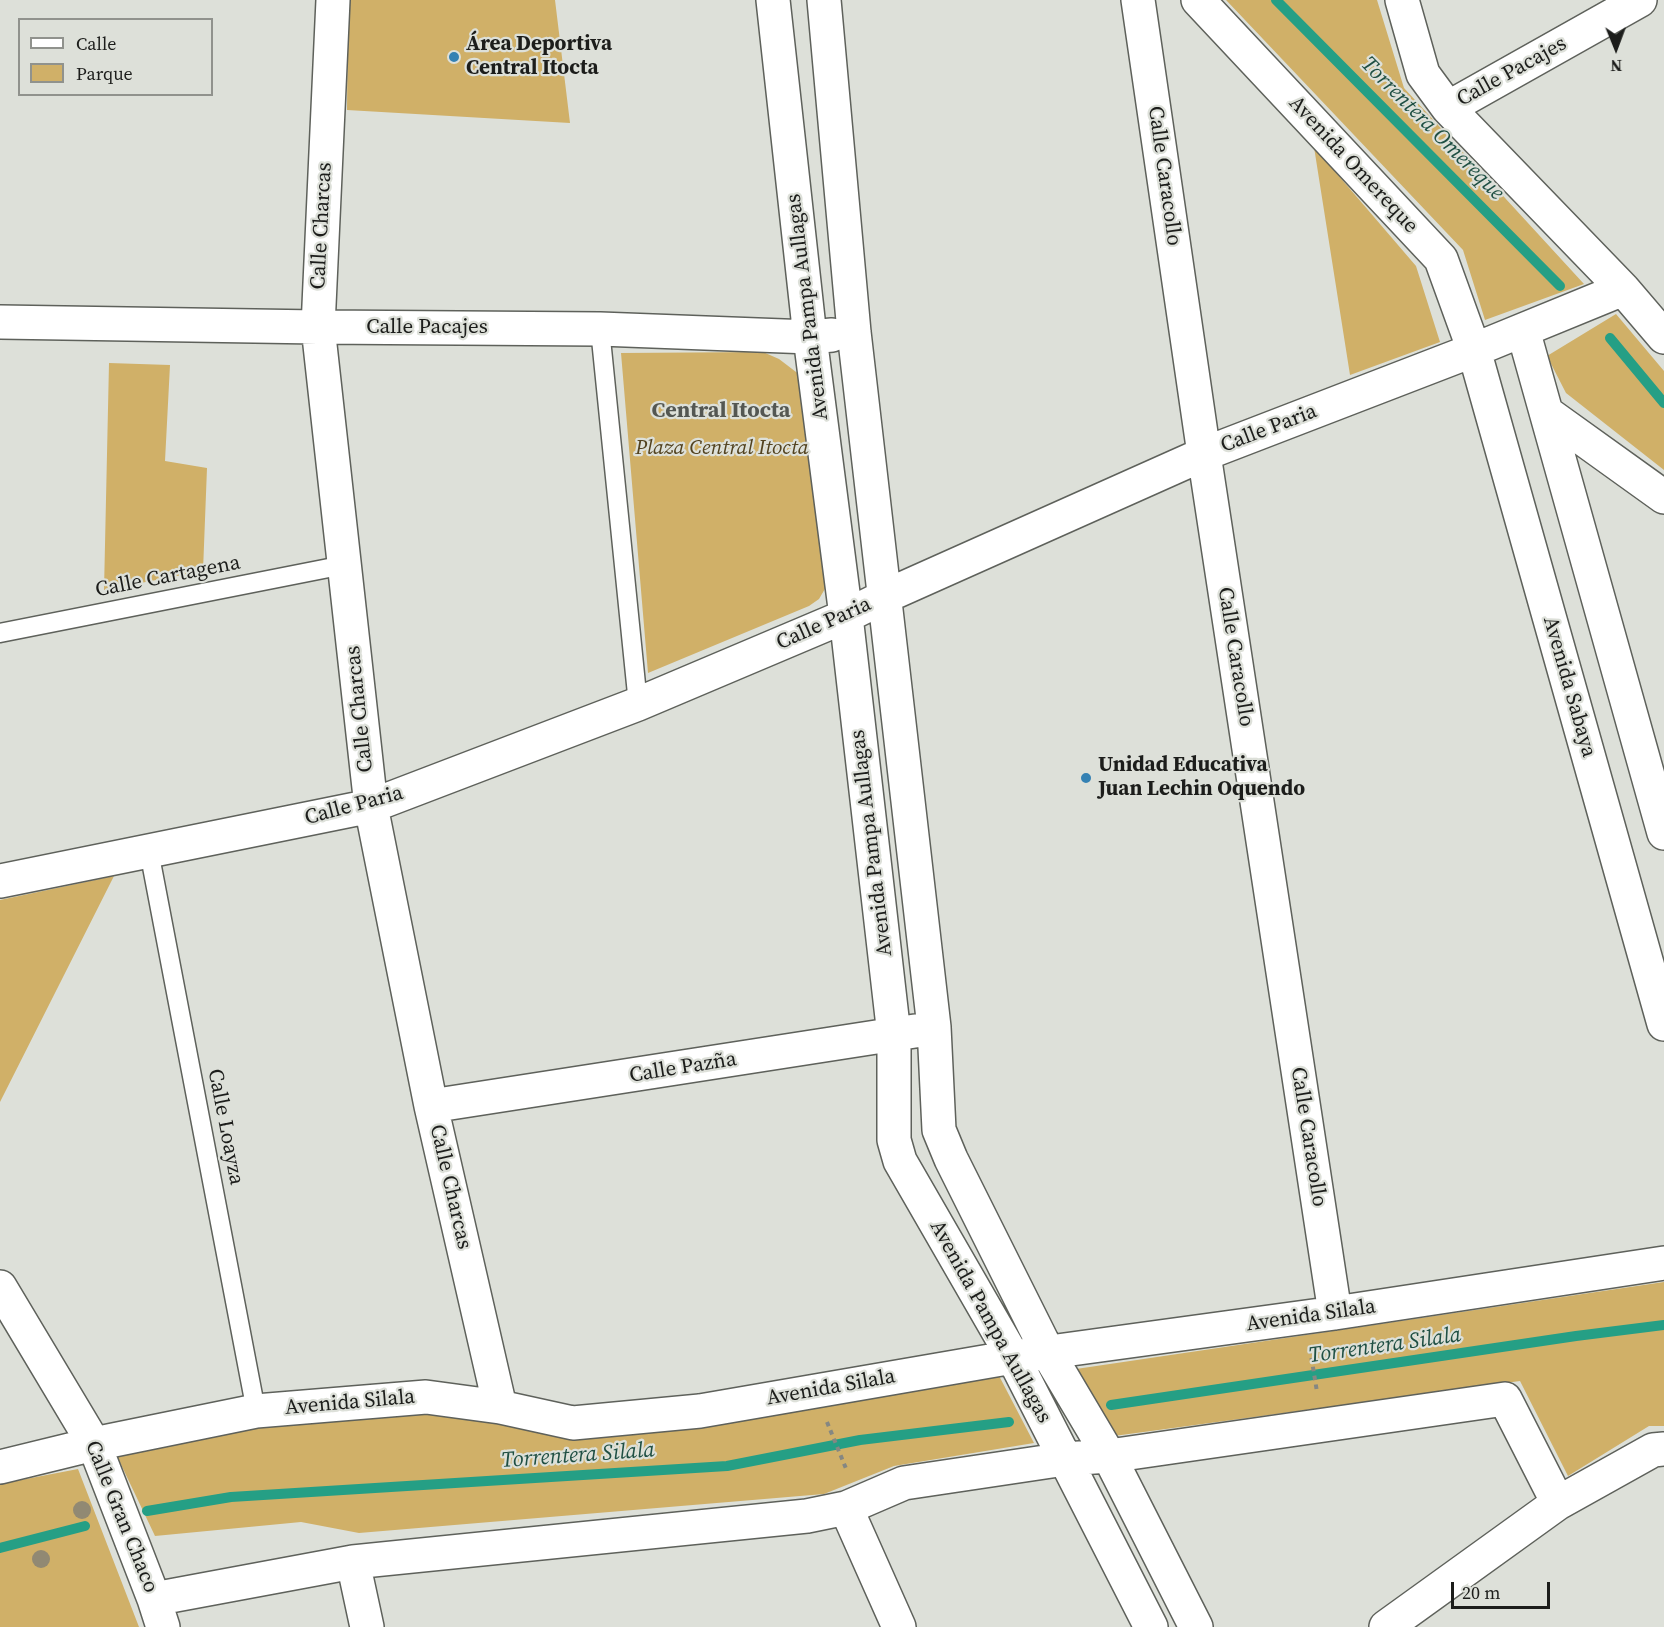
<!DOCTYPE html>
<html>
<head>
<meta charset="utf-8">
<style>
  body { margin:0 }
  #map { position:relative; width:1664px; height:1627px; overflow:hidden; background:#dde0d9; font-family:"Source Serif 4",serif }
  canvas { display:block }
  .legend { position:absolute; left:18px; top:18px; width:195px; height:78px; box-sizing:border-box; background:#dde0d9; border:2px solid #90928d; margin:0; padding:8px 10px; list-style:none; font-size:18px; color:#1c1d1b }
  .legend li { display:flex; align-items:center; gap:12px; height:30px }
  .legend b { width:30px; border:2px solid #90928d }
  .north { position:absolute; left:1586px; top:18px; width:60px; height:60px; -webkit-text-stroke:4px #dde0d9; paint-order:stroke; rotate:179deg; font-size:16px; font-weight:700; line-height:24px; text-align:center; color:#1c1d1b }
  .north::after { content:''; display:block; margin:auto; width:21px; height:27px; background:#1c1d1b; clip-path:polygon(50% 0,100% 100%,50% 72%,0 100%) }
  .scale { position:absolute; left:1451px; top:1582px; width:99px; height:27px; box-sizing:border-box; border:3px solid #1c1d1b; border-top:0; padding-left:8px; font-size:18px; line-height:21px; white-space:nowrap; color:#1c1d1b; -webkit-text-stroke:4px #dde0d9; paint-order:stroke }
</style>
</head>
<body>
<div id="map">
<canvas width="1664" height="1627"></canvas>
<ul class="legend">
<li><b style="height:8px;background:#fff"></b>Calle</li>
<li><b style="height:16px;background:#d0b068"></b>Parque</li>
</ul>
<div class="north">N</div>
<div class="scale">20 m</div>
</div>
<script>
const context = document.querySelector('canvas').getContext('2d');
context.lineJoin = 'round';
function fill(path, color) { context.fillStyle = color; context.fill(path, 'evenodd'); }
const toPath = rows => new Path2D(rows.map(r => 'M' + r).join(''));
function strokePath(path, color, width, dash) { context.strokeStyle = color; context.lineWidth = width; context.lineCap = dash ? 'butt' : 'round'; context.setLineDash(dash || []); context.stroke(path); }
function label(font, color, halo, rows, align = 'center') {
  context.font = font + ' "Source Serif 4",serif'; context.lineWidth = 4.5; context.setLineDash([]); context.textBaseline = 'middle'; context.strokeStyle = halo; context.fillStyle = color; for (const [text, x, y, turn = 0] of rows) {
    context.save(); context.translate(x, y); context.rotate((+turn || 0) * Math.PI / 180); context.textAlign = isNaN(turn) ? turn : align; if (halo) context.strokeText(text, 0, 0); context.fillText(text, 0, 0); context.restore();
  }
}
fill(toPath([
  [348,0,555,0,570,123,347,110],
  [1226,0,1377,0,1404,88,1584,284,1485,320,1463,250],
  [1314,147,1416,266,1440,342,1350,375],
  [1616,314,1664,371,1664,470,1566,393,1547,356],
  [763,352,779,359,800,375,826,587,819,599,809,606,648,673,621,353],
  [109,363,170,365,165,461,207,468,203,571,104,590],
  [114,876,0,1102,0,900],
  [1664,1282,1664,1426,1649,1426,1568,1476,1520,1381,1114,1436,1076,1369],
  [996,1370,1034,1443,894,1466,824,1494,359,1533,301,1522,155,1536,116,1454,257,1425,426,1411,569,1433],
  [78,1469,139,1627,0,1627,0,1484]
]), '#d0b068');
strokePath(toPath([
  [1276,0,1560,286],
  [1610,338,1664,403],
  [1111,1405,1576,1336,1664,1325],
  [147,1511,231,1497,727,1466,860,1440,1009,1422],
  [0,1548,85,1526]
]), '#259f85', 10);
const lane = toPath([
  [600,329,638,704],
  [0,633,344,565],
  [149,851,256,1411]
]);
const street = toPath([
  [333,0,318,327,371,806,431,1106,500,1407],
  [773,0,810,337,846,616,894,1035,894,1140,900,1161,1013,1357,1151,1627],
  [824,0,854,332,934,1027,939,1130,951,1159,1048,1353,1109,1456,1196,1627],
  [1138,0,1204,454,1335,1313],
  [1198,0,1441,259,1474,350,1664,1024],
  [1402,0,1423,74,1448,108,1623,289,1664,337],
  [1448,108,1640,0],
  [0,322,318,327,600,329,810,337,832,335],
  [1523,330,1664,833],
  [1547,413,1664,497],
  [0,881,371,806,638,704,846,616,886,596,1204,454,1474,350,1623,289],
  [431,1106,915,1031],
  [0,1287,94,1444,154,1599,163,1627],
  [0,1467,94,1444,256,1411,426,1397,500,1407,573,1423,700,1411,1013,1357,1335,1313,1664,1263],
  [846,1508,899,1627],
  [353,1562,367,1627],
  [154,1599,353,1562,807,1516,846,1508,904,1483,1065,1459,1109,1456,1505,1399,1558,1503],
  [1386,1627,1558,1503,1653,1450,1664,1449]
]);
strokePath(lane, '#5e615b', 21);
strokePath(street, '#5e615b', 36);
strokePath(toPath([
  [1310,1349,1317,1392],
  [827,1422,847,1471]
]), '#858782', 4, [4.5, 4.5]);
strokePath(lane, '#fff', 18);
strokePath(street, '#fff', 33);
context.fillStyle = '#918973';
for (const [x, y] of [
  [82,1510],
  [41,1559]
]) { context.beginPath(); context.arc(x, y, 9, 0, 2 * Math.PI); context.fill(); }
for (const [x, y, r, color] of [
  [454,57,6,"#3481b3"],
  [1086,778,6,"#3481b3"]
]) { const dot = new Path2D(); dot.arc(x, y, r, 0, 2 * Math.PI); context.fillStyle = color; context.fill(dot); strokePath(dot, '#dde0d9', 2); }
label('bold 21px', '#1c1d1b', '#dde0d9', [
  ["Área Deportiva",466,45],
  ["Central Itocta",466,69],
  ["Unidad Educativa",1098,766],
  ["Juan Lechin Oquendo",1098,790]
], 'left');
label('21px', '#1c1d1b', '#dde0d9', [
  ["Calle Pacajes",1512,72,-29],
  ["Avenida Omereque",1353,165,47],
  ["Calle Caracollo",1164,176,82],
  ["Calle Charcas",322,226,-87],
  ["Avenida Pampa Aullagas",808,307,-97],
  ["Calle Pacajes",427,328],
  ["Calle Paria",1269,429,-21],
  ["Calle Cartagena",168,577,-11],
  ["Calle Paria",824,624,-24],
  ["Calle Caracollo",1235,657,81],
  ["Avenida Sabaya",1569,687,74],
  ["Calle Charcas",360,709,-96],
  ["Calle Paria",354,806,-15],
  ["Avenida Pampa Aullagas",872,843,-97],
  ["Calle Pazña",683,1068,-9],
  ["Calle Loayza",225,1127,79],
  ["Calle Caracollo",1308,1137,81],
  ["Calle Charcas",450,1187,77],
  ["Avenida Silala",1311,1316,-8],
  ["Avenida Pampa Aullagas",990,1322,61],
  ["Avenida Silala",831,1388,-10],
  ["Avenida Silala",350,1403,-5],
  ["Calle Gran Chaco",121,1517,68]
]);
label('italic 21px', '#52421f', '#dde0d9', [
  ["Plaza Central Itocta",722,449]
]);
label('italic 22px', '#1f4f43', '#dde0d9', [
  ["Torrentera Omereque",1432,129,45],
  ["Torrentera Silala",1385,1346,-8],
  ["Torrentera Silala",578,1456,-4]
]);
label('bold 22px', '#545752', '#dde0d9', [
  ["Central Itocta",721,411]
]);
</script>
</body>
</html>
